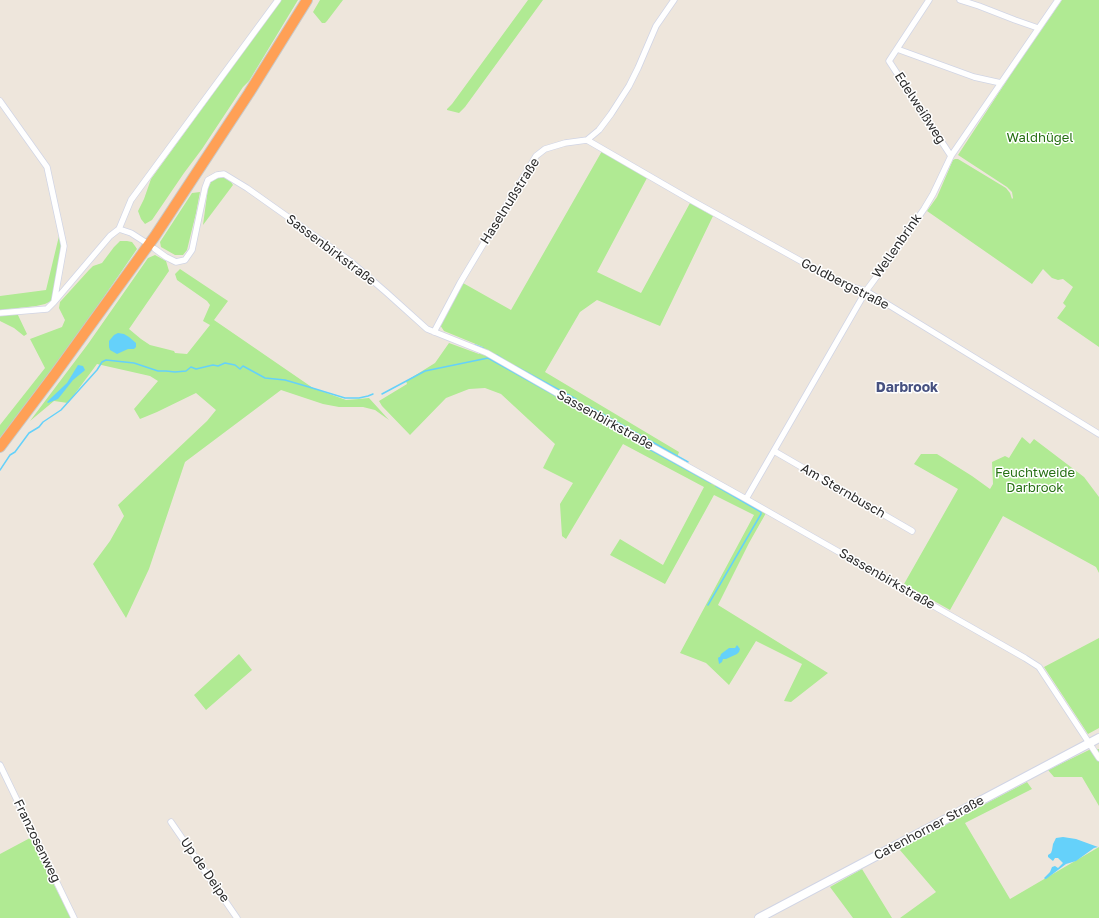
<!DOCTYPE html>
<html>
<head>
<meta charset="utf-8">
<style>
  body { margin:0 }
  canvas { display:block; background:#eee6dc }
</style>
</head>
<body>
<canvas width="1099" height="918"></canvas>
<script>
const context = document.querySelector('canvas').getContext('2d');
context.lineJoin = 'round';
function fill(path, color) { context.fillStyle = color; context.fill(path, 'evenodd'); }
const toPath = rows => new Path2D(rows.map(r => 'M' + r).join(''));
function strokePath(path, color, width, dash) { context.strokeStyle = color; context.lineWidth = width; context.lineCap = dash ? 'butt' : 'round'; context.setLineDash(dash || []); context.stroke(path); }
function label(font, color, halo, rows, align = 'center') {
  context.font = font + ' "Golos Text",sans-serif'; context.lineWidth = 3; context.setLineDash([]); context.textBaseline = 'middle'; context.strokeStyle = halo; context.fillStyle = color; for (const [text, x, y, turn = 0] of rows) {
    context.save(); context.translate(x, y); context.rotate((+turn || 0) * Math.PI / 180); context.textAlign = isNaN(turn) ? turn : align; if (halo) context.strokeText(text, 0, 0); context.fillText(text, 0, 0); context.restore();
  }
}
fill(toPath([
  [281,0,298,0,249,81,243,87,202,149,184,173,152,220,145,224,141,219,138,211,144,199,151,179],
  [320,0,343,0,327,21,325,23,322,23,313,12],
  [528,0,543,0,465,107,459,113,447,110,447,109,452,104],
  [1062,0,1099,0,1099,347,1057,318,1066,306,1063,303,1073,287,1063,279,1058,280,1052,278,1043,269,1032,284,927,211,937,197,953,160,955,159,958,159,1006,188,1010,193,1012,199,1013,198,1012,192,1007,187,958,155,1015,68],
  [602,151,647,178,597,272,641,293,690,203,713,216,660,326,597,300,580,312,545,372,679,452,675,463,745,501,766,513,749,543,718,605,828,673,791,702,784,701,802,664,756,641,729,685,706,663,680,653,754,515,714,495,665,584,610,555,620,539,663,565,704,487,623,444,566,539,562,536,560,504,573,483,543,468,555,444,501,394,485,388,469,389,446,398,410,435,382,406,379,401,407,384,406,381,435,363,449,343,479,354,483,347,444,331,440,325,463,283,511,310],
  [218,178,225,178,231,182,233,185,203,225,208,188,211,182],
  [200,192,196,213,187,250,183,255,175,255,161,247,160,242,192,193],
  [59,236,61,244,55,297,51,301,45,304,36,306,0,310,0,296,46,290],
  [120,241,127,241,132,242,135,246,137,249,49,376,0,440,0,425,45,368,30,339,62,327,65,320,59,308,60,302,89,270,93,266,102,263,114,247],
  [155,255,166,261,169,271,129,329,141,339,150,345,174,351,175,353,187,354,210,325,203,321,210,305,207,301,177,280,175,274,180,269,228,301,214,320,313,388,346,400,359,399,369,398,389,420,375,410,363,407,339,407,323,404,281,390,185,462,149,569,126,618,93,564,110,541,124,516,118,505,207,421,216,410,196,393,157,412,140,419,134,409,158,381,150,376,97,364,68,403,54,401,30,421,88,344,148,258],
  [17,313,27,334,24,336,14,328,0,321,0,315],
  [1022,437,1030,444,1034,439,1084,477,1099,497,1099,573,1096,567,1003,516,950,610,904,584,958,489,914,464,921,454,937,454,972,476,990,489,993,484,992,462,1005,456,1009,458],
  [1099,638,1099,728,1088,734,1044,667],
  [239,654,252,670,206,710,194,695],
  [1099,749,1099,806,1082,777,1054,777,1048,770,1089,750],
  [1027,782,1032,789,965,823,1010,899,1099,847,1099,918,900,918,936,892,899,849],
  [30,838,71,918,0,918,0,854],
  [862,869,892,918,853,918,830,887]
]), '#b0ea93');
fill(toPath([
  [118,333,124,334,129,337,136,343,136,347,134,349,128,349,117,354,110,350,109,347,109,341,114,335],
  [78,365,83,366,85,370,84,371,73,380,58,399,48,403,47,402,50,399,67,383],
  [737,645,740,649,739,652,737,654,726,659,723,659,722,662,719,664,718,658,719,657,720,657,721,654,729,648,735,648],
  [1063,837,1076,839,1098,847,1094,848,1076,861,1066,864,1046,879,1045,879,1044,878,1050,872,1052,867,1055,866,1058,868,1063,863,1058,858,1055,858,1053,861,1048,857,1048,855,1051,853,1052,850,1053,844,1056,838]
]), '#65d1fa');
strokePath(toPath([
  [475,345,483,348],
  [497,355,509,363],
  [515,366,576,399],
  [382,394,425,371,488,358,558,397],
  [588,406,688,462],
  [592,416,634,440],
  [640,444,711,483],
  [0,470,10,455,15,452,29,433,39,427,43,422,61,410,97,370,102,362,106,360,134,363,158,371,166,371,175,372,186,371,191,367,196,369,213,365,218,366,225,363,235,365,240,369,243,366,265,378,285,380,309,387,345,398,359,398,368,396,373,394],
  [708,605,761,514,761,512,716,486]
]), '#65d1fa', 1.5);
const street = toPath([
  [929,0,889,61,951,156],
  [960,0,979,6,1015,20,1038,28],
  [897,49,974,77,1001,83],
  [0,101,47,167,64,246,54,302,47,309,0,313],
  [587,140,689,199,844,285,866,291,1099,434],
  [119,229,131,233,145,242],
  [155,249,166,257,176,262,185,260,192,250,205,188,208,180,217,175,224,174,247,188,350,261,387,293,427,329,487,353,581,407,746,499,1025,658,1039,667,1099,758],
  [54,302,110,236,119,229,131,200,278,0],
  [434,332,460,283,536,156,545,149,565,143,587,140,599,130,611,114,629,86,638,68,656,26,674,0],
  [774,451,912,531],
  [746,499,866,291,891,257,924,209,933,194,951,156,1058,0],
  [0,765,74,918],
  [171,822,237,918]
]);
const secondary = toPath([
  [759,918,1099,738]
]);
const highway = toPath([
  [0,447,55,374,155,236,249,93,307,0]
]);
strokePath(street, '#d1d5e5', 7);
strokePath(secondary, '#d1d5e5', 10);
strokePath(highway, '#c8c8c8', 12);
strokePath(street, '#fff', 5.5);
strokePath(secondary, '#fff', 8);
strokePath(highway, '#ffa056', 10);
label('13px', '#2b2b2b', '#fff', [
  ["Edelweißweg",920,108,57],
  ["Haselnußstraße",510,201,-58],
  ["Wellenbrink",897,246,-55],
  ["Sassenbirkstraße",331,250,37],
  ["Goldbergstraße",845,284,27],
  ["Sassenbirkstraße",605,420,29],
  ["Am Sternbusch",843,491,30],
  ["Sassenbirkstraße",887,579,30],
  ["Catenhorner Straße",929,828,-28],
  ["Franzosenweg",37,841,64],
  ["Up de Deipe",205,870,55]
]);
label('13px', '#267013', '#fff', [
  ["Waldhügel",1040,138],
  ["Feuchtweide",1035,473],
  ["Darbrook",1035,488]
]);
label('bold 14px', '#475180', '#fff', [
  ["Darbrook",907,388]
]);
</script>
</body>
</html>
